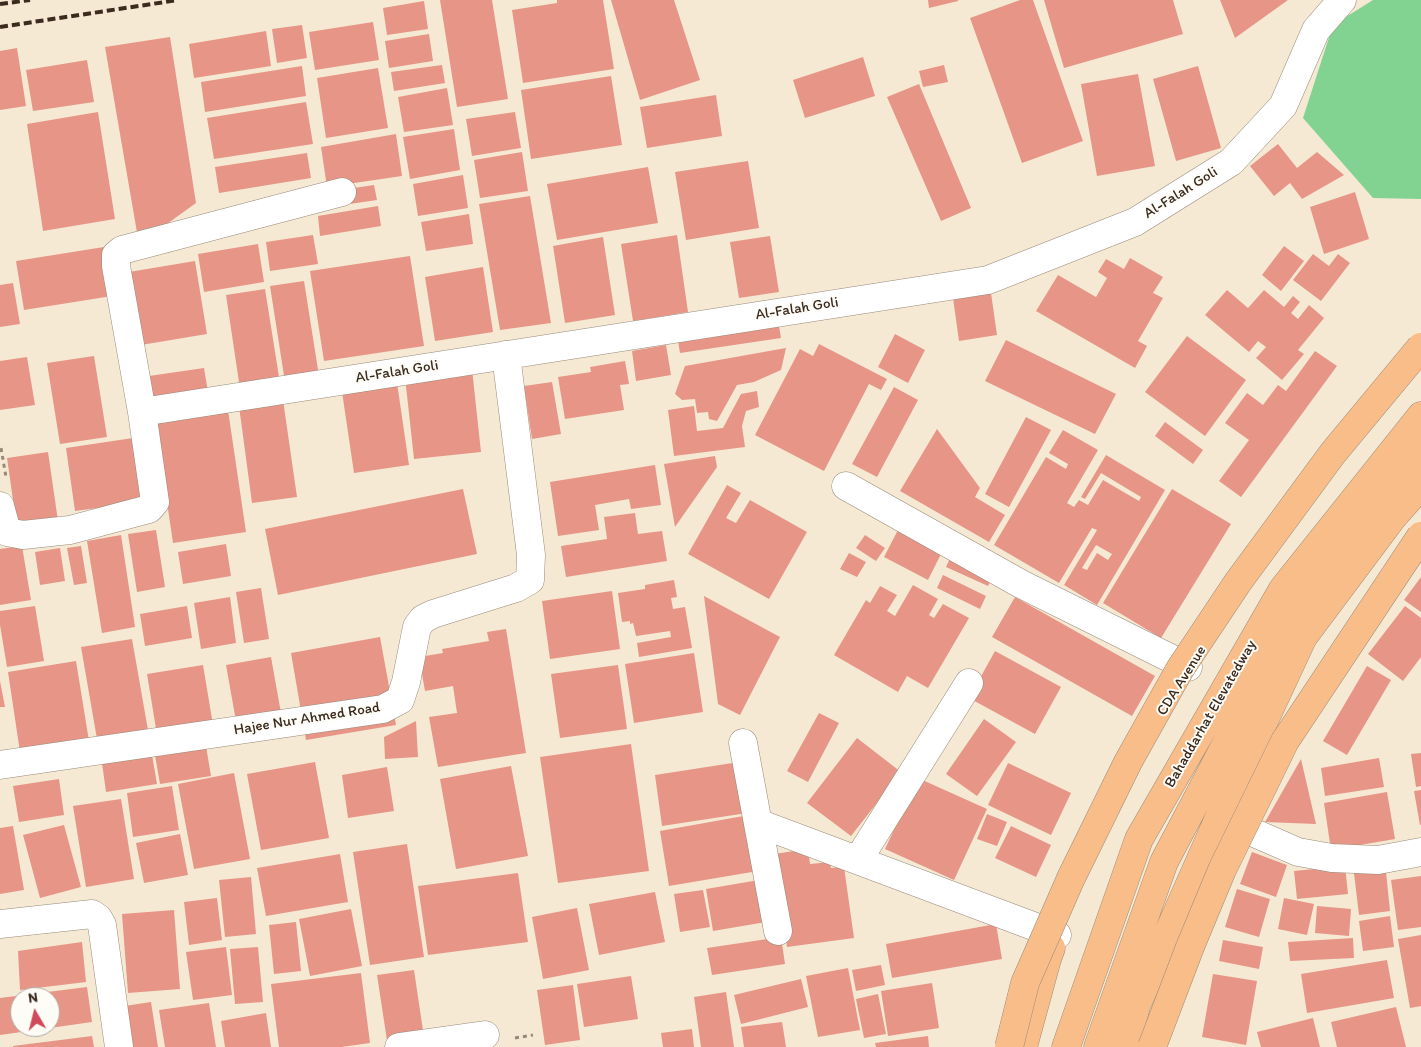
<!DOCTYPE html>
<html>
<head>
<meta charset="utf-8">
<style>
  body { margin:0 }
  #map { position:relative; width:1421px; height:1047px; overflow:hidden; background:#f5e9d4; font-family:Itim,sans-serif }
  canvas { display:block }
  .north { position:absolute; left:10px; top:987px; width:50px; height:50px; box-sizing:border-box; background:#fdfcf7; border:1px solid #afa8a0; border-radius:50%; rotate:352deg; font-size:14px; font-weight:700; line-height:20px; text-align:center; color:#3b2a1e }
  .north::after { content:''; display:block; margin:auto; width:18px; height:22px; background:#d1495b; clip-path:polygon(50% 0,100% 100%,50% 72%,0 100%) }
</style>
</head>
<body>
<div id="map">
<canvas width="1421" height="1047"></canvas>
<div class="north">N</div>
</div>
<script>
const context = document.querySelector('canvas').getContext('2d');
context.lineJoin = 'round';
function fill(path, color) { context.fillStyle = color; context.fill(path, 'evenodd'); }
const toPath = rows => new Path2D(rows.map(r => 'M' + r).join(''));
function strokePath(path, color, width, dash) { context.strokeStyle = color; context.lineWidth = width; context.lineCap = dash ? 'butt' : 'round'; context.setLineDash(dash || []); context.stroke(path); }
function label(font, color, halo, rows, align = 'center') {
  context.font = font + ' Itim,sans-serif'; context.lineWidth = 4; context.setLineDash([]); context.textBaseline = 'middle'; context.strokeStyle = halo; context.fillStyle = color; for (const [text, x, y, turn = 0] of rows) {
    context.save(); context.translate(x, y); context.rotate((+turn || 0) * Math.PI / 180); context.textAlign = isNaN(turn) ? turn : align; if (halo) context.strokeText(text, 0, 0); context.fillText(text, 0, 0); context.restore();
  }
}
fill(toPath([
  [1373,0,1421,0,1421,199,1373,198,1303,118,1333,25]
]), '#82d292');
fill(toPath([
  [440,0,492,0,508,99,457,107],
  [557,0,603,0,614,69,523,83,512,10,557,3],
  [611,0,674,0,700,80,640,100],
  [928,0,958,0,958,1,929,8],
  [1020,0,1033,0,1083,141,1022,163,970,18],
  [1044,0,1173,0,1183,34,1064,68],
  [1220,0,1288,0,1235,38],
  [424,1,428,29,387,35,383,8],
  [373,22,379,60,315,70,309,32],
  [302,25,307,58,277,63,272,29],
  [266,31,271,66,194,78,189,44],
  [429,34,433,61,389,68,385,41],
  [170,37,196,203,139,244,105,47],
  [17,48,26,106,0,110,0,51],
  [863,57,875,96,805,118,793,80],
  [87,60,94,102,33,111,26,70],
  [442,65,445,83,394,91,391,72],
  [944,65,948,82,923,87,919,71],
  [302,66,306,96,205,112,201,82],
  [1198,66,1221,148,1176,161,1153,79],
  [378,68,388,128,326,138,317,78],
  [1138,74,1155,166,1097,176,1081,84],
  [611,76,622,145,531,159,521,90],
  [919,84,971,208,941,221,887,97],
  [447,88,453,125,404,132,398,97],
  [716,95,722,136,647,148,640,107],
  [306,102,313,144,214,159,207,118],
  [98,112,115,219,43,231,27,124],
  [515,112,521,148,472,156,466,119],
  [454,129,460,170,410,179,403,137],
  [396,134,402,176,327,187,321,147],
  [1278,144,1297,168,1317,152,1344,175,1302,199,1290,183,1274,196,1250,166],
  [522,152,528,191,480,198,474,160],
  [307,153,311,178,219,193,215,167],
  [748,161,759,228,686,240,675,172],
  [648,167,658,223,557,240,547,184],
  [463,175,468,208,418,216,413,184],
  [374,185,377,200,329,207,327,192],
  [1355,192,1369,239,1324,254,1310,207],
  [530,196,551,323,500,330,479,204],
  [378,206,381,226,320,236,318,216],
  [469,214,473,244,426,251,421,222],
  [313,235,318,264,270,271,266,242],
  [677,235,688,312,633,321,621,244],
  [770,236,779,292,739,298,730,242],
  [603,237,615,315,565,323,553,246],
  [258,244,264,282,204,292,198,254],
  [1284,246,1304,261,1281,291,1262,275],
  [104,247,112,296,24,310,16,261],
  [1313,254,1329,266,1338,254,1350,263,1321,301,1293,280],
  [410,256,424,346,324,361,310,271],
  [1130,258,1163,277,1153,293,1163,298,1138,341,1147,346,1135,368,1036,311,1058,275,1096,297,1107,278,1098,272,1106,259,1124,269],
  [195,261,207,334,135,346,123,273],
  [483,267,493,332,435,341,425,277],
  [304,281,319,376,285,382,270,286],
  [13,283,20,324,0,327,0,285],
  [265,289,280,383,240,389,226,295],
  [1227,290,1248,308,1264,290,1284,307,1293,296,1300,302,1291,313,1298,319,1309,305,1324,318,1298,350,1304,354,1282,380,1256,358,1266,347,1258,341,1249,352,1205,315],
  [991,293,997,335,959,341,953,298],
  [778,320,781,338,680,353,677,335],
  [895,334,925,350,908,383,878,367],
  [1187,336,1246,380,1205,436,1145,392],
  [1006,340,1116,394,1095,434,985,381],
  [819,344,887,379,881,390,869,384,824,471,755,435,800,349,813,356],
  [666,345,671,375,636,381,632,351],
  [786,348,781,370,754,382,737,385,717,421,709,419,708,412,697,413,695,399,682,400,675,394,685,366],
  [1315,351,1337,366,1241,497,1219,481,1249,440,1225,423,1247,393,1263,405,1278,385,1286,391],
  [94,356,107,437,60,444,47,363],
  [27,357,35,405,0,410,0,361],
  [625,361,629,384,620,385,624,410,565,419,558,377,591,372,590,367],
  [204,368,208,392,153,401,149,376],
  [472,369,481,452,414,459,405,377],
  [396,376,409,465,354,473,341,385],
  [552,382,561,434,532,439,524,386],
  [894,387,918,400,877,477,852,464],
  [757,391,759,407,746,411,742,426,745,447,674,456,668,410,694,406,697,431,723,428,741,394],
  [283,400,297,497,252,503,239,406],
  [228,410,246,532,173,543,155,421],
  [1026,417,1051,430,1009,507,985,494],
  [1165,422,1203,450,1193,464,1155,436],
  [937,429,980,488,975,497,1005,515,989,542,900,491],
  [1063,430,1098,450,1067,503,1074,507,1079,500,1088,505,1103,480,1139,501,1141,497,1101,473,1085,499,1081,497,1106,455,1165,490,1097,605,1064,585,1097,530,1092,528,1059,583,994,545,1046,457,1066,469,1068,464,1049,453],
  [1096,545,1112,554,1108,560,1097,553,1087,570,1082,568],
  [133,438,142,502,75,511,66,448],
  [48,452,58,521,17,528,7,458],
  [715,456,717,467,675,527,664,464],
  [655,465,661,505,631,509,629,499,595,505,599,530,558,536,550,482],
  [727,485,741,493,726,518,736,523,750,500,807,532,769,599,688,554],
  [463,489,477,554,278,595,265,529],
  [1172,489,1231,524,1161,638,1103,603],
  [635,513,638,534,662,531,667,561,566,577,561,546,607,539,604,517],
  [899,528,943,550,928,580,884,557],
  [156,530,165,587,137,592,128,534],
  [121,535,135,627,102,633,87,541],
  [865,535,885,548,876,561,856,548],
  [226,544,231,576,183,584,178,552],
  [22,546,31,600,0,605,0,549],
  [81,546,87,583,74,585,67,548],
  [60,548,65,581,40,585,35,552],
  [849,553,866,562,857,577,840,569],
  [952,554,994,574,988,586,946,567],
  [943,575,986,596,980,609,937,588],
  [1421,577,1421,612,1404,600],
  [674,580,677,597,671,598,673,609,685,607,692,648,639,657,637,643,671,637,670,631,636,636,633,623,630,624,630,621,622,622,618,593,645,589,645,585],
  [913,585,938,599,929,615,934,618,943,604,969,618,928,688,907,676,898,692,834,655,866,600,870,603,880,586,897,595,887,611,895,616],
  [261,588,269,639,244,643,236,592],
  [612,591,620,649,550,659,542,601],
  [704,596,780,637,740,715,718,704],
  [230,597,236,643,201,649,194,603],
  [1015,597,1155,676,1132,716,992,637],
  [35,606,44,661,7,667,0,625,0,611],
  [187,606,192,638,145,646,140,614],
  [1405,606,1421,618,1421,657,1403,681,1368,654],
  [506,629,526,753,438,767,429,717,457,713,453,686,425,691,419,657,443,653,442,649,489,641,487,632],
  [380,637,396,725,306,740,291,653],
  [132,639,152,753,101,762,81,647],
  [995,651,1061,687,1035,734,969,698],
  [694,653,703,712,634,723,625,664],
  [271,657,281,713,236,721,226,665],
  [76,661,89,741,20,752,8,672],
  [203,665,216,743,160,753,147,674],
  [618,665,627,729,560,738,551,674],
  [1367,666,1391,680,1347,755,1323,741],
  [0,681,5,707,0,707],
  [819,713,839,723,808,782,787,771],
  [984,719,1016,742,977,796,946,774],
  [416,721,418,757,385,759,384,737],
  [857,738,901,772,851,836,807,803],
  [631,744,649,871,558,883,540,757],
  [206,746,211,776,160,784,155,755],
  [1421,753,1421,786,1416,787,1411,754],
  [152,755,157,784,106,792,102,763],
  [1379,758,1384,787,1325,796,1321,768],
  [1301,759,1316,824,1265,822],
  [315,762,329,838,261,850,247,774],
  [739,762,747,813,662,826,655,775],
  [1008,763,1071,793,1051,835,988,805],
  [511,766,528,856,456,869,440,779],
  [387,767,394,811,348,818,342,775],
  [234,773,250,859,194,869,178,784],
  [918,778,987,809,954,880,885,849],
  [59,779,64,815,19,822,13,786],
  [172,786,179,830,133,837,127,793],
  [1421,790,1421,825,1420,825,1414,791],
  [1387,792,1395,839,1331,850,1324,803],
  [121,799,134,879,86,887,73,806],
  [987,814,1007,822,997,846,977,839],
  [749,815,758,871,669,886,660,831],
  [64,825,81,887,40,898,23,835],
  [13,826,24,890,0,894,0,828],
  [1011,826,1051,845,1036,877,995,858],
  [180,834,188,875,144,883,136,843],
  [407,844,424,957,370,965,353,852],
  [808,849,810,864,830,862,831,868,844,867,854,938,787,947,774,854],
  [1252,852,1287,865,1276,897,1240,884],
  [340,854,348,902,266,916,257,868],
  [1385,862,1390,911,1359,915,1353,865],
  [1345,866,1348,894,1297,899,1294,871],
  [518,873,528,942,428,955,418,886],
  [1421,876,1421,927,1398,930,1391,880],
  [251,877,256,934,225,937,219,880],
  [759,880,766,922,713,931,706,889],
  [1237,889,1270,899,1259,937,1225,927],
  [703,890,710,927,680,932,674,894],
  [655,892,665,942,599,955,589,904],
  [217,898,222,940,189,945,184,902],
  [1284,898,1314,904,1307,935,1278,929],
  [1317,906,1351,909,1349,936,1315,933],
  [577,908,589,970,543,979,532,917],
  [351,909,362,966,310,976,299,919],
  [174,910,180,989,128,993,122,914],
  [1390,916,1394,947,1363,951,1359,921],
  [296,922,301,971,274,974,269,925],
  [996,924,1002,959,892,978,886,944],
  [1421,935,1421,1006,1410,1008,1398,939],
  [781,937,785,964,712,975,707,948],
  [1353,938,1354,958,1290,961,1288,942],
  [1223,940,1263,947,1259,969,1219,961],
  [82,942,86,982,20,990,18,951],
  [226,947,232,995,193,1000,186,952],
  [258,947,263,1002,235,1004,230,949],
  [1387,960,1394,998,1307,1013,1301,974],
  [881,965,885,985,856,991,852,970],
  [848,968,860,1030,818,1037,806,976],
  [414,970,425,1044,388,1047,377,975],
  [361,973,370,1043,341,1047,279,1047,271,984],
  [1213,974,1257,981,1246,1045,1202,1037],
  [631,976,638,1019,584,1027,577,984],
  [801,979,808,1007,741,1024,734,995],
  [932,983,939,1028,888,1036,881,991],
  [573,985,580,1040,545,1045,537,990],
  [87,987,92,1022,50,1028,50,997,20,997,20,1027,50,1028,0,1035,0,998],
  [726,992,734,1047,701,1047,694,997],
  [878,994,886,1034,864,1038,856,999],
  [151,1002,158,1047,124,1047,118,1007],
  [209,1003,216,1047,165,1047,159,1010],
  [1396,1007,1406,1047,1337,1047,1331,1022],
  [266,1013,271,1047,225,1047,221,1021],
  [1313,1018,1320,1047,1261,1047,1257,1032],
  [782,1022,786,1047,744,1047,741,1027],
  [692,1029,694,1047,663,1047,661,1033],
  [92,1036,94,1047,13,1047,13,1046],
  [928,1036,929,1047,876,1047,875,1043]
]), '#e79586');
const street = toPath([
  [142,412,988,280,1135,222,1231,162,1283,106,1316,30,1342,0],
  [846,486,1021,584,1188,667],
  [0,506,7,532,23,535,70,530,149,509,155,502,142,412,116,266,116,255,122,250,342,192],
  [743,743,778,931],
  [0,765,383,709,400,700,406,682,417,627,423,619,433,614,516,588,530,580,531,555,506,355],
  [1220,818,1298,852,1332,858,1378,860,1421,852],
  [758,823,1057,935],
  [858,860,969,683],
  [0,924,92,914,98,918,102,925,119,1047],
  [399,1047,485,1035]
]);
const highway = toPath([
  [1023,1047,1047,959,1051,948],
  [1066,1047,1139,839,1283,589,1421,416],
  [1098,1047,1164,862,1301,602,1421,452],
  [1126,1047,1136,1006,1219,818,1303,637,1392,518,1421,485]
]);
strokePath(street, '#988a79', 29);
strokePath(highway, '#988a79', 29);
strokePath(toPath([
  [1,448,6,477],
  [515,1038,533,1035]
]), '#988a79', 3, [4, 4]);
strokePath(street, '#fff', 28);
strokePath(highway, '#f9bd89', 28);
strokePath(toPath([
  [0,4,30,0],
  [0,27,178,0]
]), '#3b2a1e', 4, [8, 4]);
const primaryBridge = toPath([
  [1009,1047,1025,983,1071,878,1128,762,1180,669,1238,582,1333,453,1421,347],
  [1152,1047,1190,947,1222,870,1285,741,1421,536]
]);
strokePath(primaryBridge, '#988a79', 29, []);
strokePath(primaryBridge, '#f9bd89', 28);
label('15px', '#3b2a1e', '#fdfcf7', [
  ["Al-Falah Goli",1181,193,-32],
  ["Al-Falah Goli",797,309,-9],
  ["Al-Falah Goli",397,372,-9],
  ["CDA Avenue",1182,681,-58],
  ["Bahaddarhat Elevatedway",1211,714,-60],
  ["Hajee Nur Ahmed Road",307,719,-9]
]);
</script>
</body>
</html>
